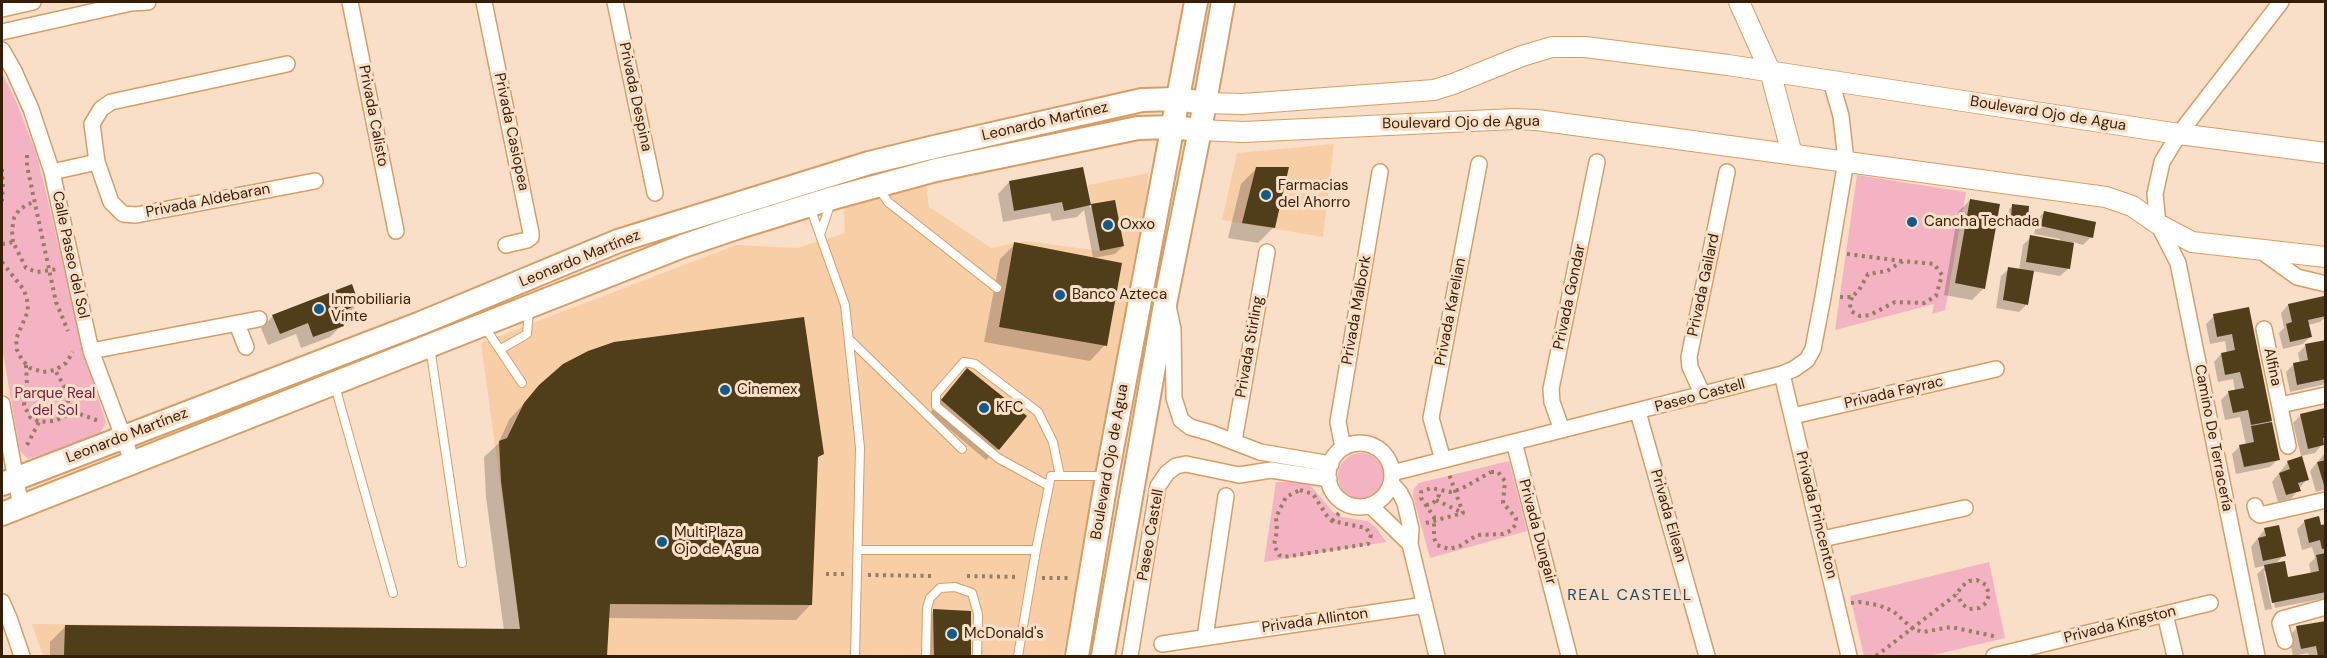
<!DOCTYPE html>
<html>
<head>
<meta charset="utf-8">
<style>
  body { margin:0 }
  #map { position:relative; width:2327px; height:658px; overflow:hidden; background:#f9dfc7; font-family:"DM Sans",sans-serif }
  canvas { display:block }
  .frame { position:absolute; inset:0; border:3px solid #361e04; pointer-events:none }
</style>
</head>
<body>
<div id="map">
<canvas width="2327" height="658"></canvas>
<div class="frame"></div>
</div>
<script>
const context = document.querySelector('canvas').getContext('2d');
context.lineJoin = 'round';
function fill(path, color) { context.fillStyle = color; context.fill(path, 'evenodd'); }
const toPath = rows => new Path2D(rows.map(r => 'M' + r).join(''));
function strokePath(path, color, width, dash) { context.strokeStyle = color; context.lineWidth = width; context.lineCap = dash ? 'butt' : 'round'; context.setLineDash(dash || []); context.stroke(path); }
function label(font, color, halo, rows, align = 'center') {
  context.font = font + ' "DM Sans",sans-serif'; context.lineWidth = 6; context.setLineDash([]); context.textBaseline = 'middle'; context.strokeStyle = halo; context.fillStyle = color; for (const [text, x, y, turn = 0] of rows) {
    context.save(); context.translate(x, y); context.rotate((+turn || 0) * Math.PI / 180); context.textAlign = isNaN(turn) ? turn : align; if (halo) context.strokeText(text, 0, 0); context.fillText(text, 0, 0); context.restore();
  }
}
fill(toPath([
  [1334,144,1323,237,1222,220,1237,153],
  [1148,173,1144,243,1108,408,1063,656,43,656,32,624,520,629,481,343,736,245,797,248,845,233,844,208,926,186,929,207,991,248,1025,241,1100,251,1088,185]
]), '#f8cea7');
fill(toPath([
  [2,73,15,99,37,155,86,360,106,423,97,437,28,459,20,451,2,347],
  [1857,175,1966,192,1945,310,1932,314,1934,304,1835,330],
  '1338 476a23 23 0 1 1 46 0a23 23 0 1 1-46 0Z',
  [1509,461,1527,531,1430,558,1413,496,1414,489,1419,483],
  [1276,482,1302,482,1310,485,1333,512,1342,517,1367,521,1376,527,1386,542,1264,562],
  [1989,562,2005,638,1929,656,1864,656,1850,596]
]), '#f3b3c2');
fill(toPath([
  [1082,168,1090,208,1092,206,1123,246,1115,254,1093,258,1084,210,1077,217,1052,221,1050,213,1003,222,998,194,1009,182],
  [1257,168,1273,228,1258,243,1228,238,1241,184],
  [1970,200,1984,288,1972,300,1944,295,1958,212],
  [2013,206,2026,220,2023,224,2008,222,2009,209],
  [2044,212,2091,237,2083,245,2073,242,2068,269,2060,276,2032,271,2027,304,2019,312,1996,308,2001,276,2009,269,2019,270,2023,245,2031,237,2059,242,2060,239,2034,234,2037,220],
  [1015,244,1105,345,1090,361,984,342,1000,259],
  [2323,297,2326,317,2320,322,2308,325,2311,336,2303,344,2283,349,2279,333,2284,328,2281,313,2288,305],
  [358,304,346,316,339,318,342,325,330,337,301,348,296,334,268,345,261,328,273,316],
  [2247,309,2278,459,2270,467,2236,474,2232,454,2240,446,2246,445,2240,417,2225,420,2221,400,2229,392,2235,391,2233,379,2218,382,2214,362,2221,354,2227,353,2225,341,2210,344,2206,324,2214,316],
  [2305,346,2326,347,2326,384,2290,392,2286,372,2294,364,2300,363,2298,353],
  [967,370,998,449,986,460,930,413],
  [540,386,822,453,816,459,811,604,796,620,607,618,605,656,50,656,50,642,66,626,504,631,486,497,484,457,498,444,509,420],
  [2324,410,2326,440,2315,453,2301,456,2293,423,2301,415],
  [2326,452,2326,489,2316,492,2310,471],
  [2288,462,2307,479,2291,499,2278,502,2272,482],
  [2305,521,2320,526,2326,525,2326,598,2275,608,2267,571,2264,571,2272,609,2265,610,2257,574,2267,565,2255,568,2251,547,2265,529,2284,555,2274,565,2287,579,2311,574,2309,564,2315,558,2312,547,2302,550,2297,529],
  [934,611,969,612,970,656,923,656,922,623],
  [2326,622,2326,656,2309,656,2308,653,2293,656,2289,636,2297,628]
]), '#0003');
fill(toPath([
  [1083,167,1091,205,1064,211,1062,202,1014,211,1009,181],
  [1256,167,1289,167,1275,228,1242,223],
  [1970,199,2000,204,1985,289,1955,283],
  [1115,200,1124,246,1100,251,1091,204],
  [2012,204,2029,206,2028,221,2011,219],
  [2044,211,2096,222,2093,238,2041,226],
  [2030,235,2074,243,2070,269,2026,262],
  [1014,242,1122,263,1107,346,999,327],
  [2008,267,2034,271,2028,305,2003,300],
  [352,284,359,304,339,313,344,326,313,337,308,323,280,334,272,315],
  [2324,296,2326,316,2308,320,2312,337,2290,342,2286,324,2292,322,2288,304],
  [2249,307,2272,421,2251,425,2248,410,2233,413,2228,391,2244,388,2240,372,2225,375,2221,353,2235,350,2232,334,2217,337,2213,314],
  [804,317,824,454,818,457,812,605,610,604,607,656,64,655,65,625,520,629,501,481,499,441,507,438,524,403,539,385,563,364,588,351,614,342],
  [2326,340,2326,379,2297,385,2293,363,2308,360,2305,344],
  [967,368,1027,416,999,450,941,400],
  [2325,408,2326,438,2323,438,2324,445,2308,449,2300,414],
  [2272,422,2280,460,2244,467,2239,445,2254,442,2251,426],
  [2302,456,2309,480,2298,483,2301,491,2286,495,2279,473,2290,469,2287,461],
  [2326,460,2326,485,2324,485,2317,462],
  [2319,516,2321,525,2326,524,2326,548,2322,549,2320,540,2309,543,2304,520],
  [2279,525,2286,556,2263,561,2258,538,2266,536,2264,528],
  [2326,553,2326,592,2272,603,2264,565,2285,561,2288,577,2304,574,2319,571,2316,555],
  [933,609,971,611,971,656,934,656],
  [2326,621,2326,656,2318,656,2316,646,2301,649,2296,626]
]), '#4f3e19');
const service = toPath([
  [878,187,888,202,997,288],
  [810,207,845,305,855,398,860,448,855,656],
  [820,235,831,202],
  [484,326,522,383],
  [849,339,962,449],
  [430,347,462,563],
  [501,349,527,334,529,311],
  [335,386,393,593],
  [1049,486,998,458,936,406,936,394,964,362,975,364,1038,412,1053,442,1060,476],
  [858,550,1036,550],
  [926,656,927,608,930,598,940,588,955,587,972,593,978,614,977,656],
  [1018,656,1036,550,1051,476,1103,476]
]);
const minor = toPath([
  [350,2,396,231],
  [484,2,531,233,531,237,527,240,506,245],
  [615,2,655,193],
  [2,9,33,2],
  [2,32,131,3,148,2],
  [2,50,14,71,31,109,52,172,91,351,133,463],
  [287,64,111,102,101,109,92,124,97,162,111,202,123,214,136,215,315,181],
  [52,172,97,162],
  [2261,251,2297,277,2326,284],
  [1168,306,1173,329,1174,398,1181,420,1190,427,1211,433,1260,452,1331,464],
  [237,324,246,347],
  [2264,329,2288,446],
  [91,351,259,319],
  [1782,374,1849,656],
  [1703,395,1690,367,1689,357,1727,172],
  [2,404,21,507],
  [2280,405,2326,395],
  [1638,412,1707,656],
  [1793,416,1996,369],
  [1562,430,1552,402,1551,389,1597,162],
  [1234,441,1267,252],
  [1514,442,1569,656],
  '1328 475a32 32 0 1 1 64 0a32 32 0 1 1-64 0Z',
  [1343,448,1338,422,1380,172],
  [1443,460,1431,418,1479,164],
  [1392,473,1782,374,1794,369,1807,360,1813,349,1823,297,1846,161,1841,116,1831,81],
  [1391,483,1400,493,1405,503,1411,529,1410,544,1437,656],
  [1370,505,1410,544],
  [2255,506,2257,513,2260,515,2326,500],
  [1822,539,1965,508],
  [2,602,9,618,22,656],
  [2165,614,2175,656],
  [1205,637,1226,496],
  [2285,641,2280,623,2282,619,2326,607],
  [1162,644,1425,605],
  [1130,656,1158,486,1167,473,1176,466,1186,464,1239,475,1271,470,1329,479],
  [1994,656,2210,603],
  [2257,656,2178,263,2158,224,2155,194,2162,162,2179,134,2281,2]
]);
const tertiary = toPath([
  [1739,2,1770,71,1792,154],
  [1204,103,1243,104,1434,90,1453,84,1522,56,1552,47,1585,47,1728,65,2179,134,2326,153],
  [1200,130,1243,132,1514,119,1537,120,2106,197,2132,206,2158,224,2192,242,2326,257]
]);
const secondary = toPath([
  [2,484,421,323,618,241,869,163,930,148,1142,100,1177,99,1204,103],
  [2,514,683,246,736,228,833,198,936,170,1138,128,1172,127,1200,130],
  [1077,656,1107,476,1196,2],
  [1103,656,1166,299,1200,130,1223,2]
]);
strokePath(service, '#da9d61', 10);
strokePath(minor, '#da9d61', 18);
strokePath(tertiary, '#da9d61', 22);
strokePath(secondary, '#da9d61', 26);
strokePath(toPath([
  [27,155,27,166,56,302,68,331],
  [2,169,3,189,2,201],
  [13,242,12,230,14,218,19,210,28,204,36,202],
  [2,244,13,242,26,268,37,272,58,269],
  [1847,254,1902,261],
  [2,262,24,290,27,300,28,311,16,339,17,350,22,360,30,368,43,372,55,370,66,363,73,352],
  [1840,297,1852,297,1859,290,1868,274,1887,271,1903,261,1934,264,1942,275,1936,296,1924,303,1895,302,1870,315,1860,316,1851,311,1850,304,1852,297],
  [26,365,27,385,24,405,30,417,39,422,55,421,65,416,68,402,65,388,55,370],
  [66,409,99,421],
  [27,445,39,422],
  [1491,472,1498,472,1505,481,1503,503,1516,518,1515,525,1512,530,1503,534,1477,535,1460,546,1449,549,1437,545,1434,538,1434,517,1421,498,1421,492,1431,488,1450,492,1461,489,1491,472],
  [1300,490,1313,494,1327,516,1332,521,1366,528,1371,535,1368,544,1284,557,1279,555,1274,545,1277,531,1276,517,1286,497,1300,490],
  [1436,500,1463,513],
  [1426,505,1432,504,1436,500,1439,495,1438,490],
  [1332,521,1347,504],
  [1426,523,1463,513,1449,474],
  [826,574,845,574],
  [868,575,935,576],
  [967,576,1019,577],
  [1042,578,1070,578],
  [1851,603,1859,602,1878,605,1893,611,1913,629,1923,632,1951,627,1998,637],
  [1876,656,1957,594,1961,587,1969,581,1977,580,1986,585,1989,595,1986,603,1979,608,1969,609,1962,604,1957,594]
]), '#967d64', 4, [3, 4.5]);
strokePath(service, '#fff', 8);
strokePath(minor, '#fff', 15);
strokePath(tertiary, '#fff', 20);
strokePath(secondary, '#fff', 22);
for (const [x, y, r, color] of [
  [1266,195,6,"#0d5c8f"],
  [1912,222,6,"#0d5c8f"],
  [1108,225,6,"#0d5c8f"],
  [1060,295,6,"#0d5c8f"],
  [319,309,6,"#0d5c8f"],
  [725,390,6,"#0d5c8f"],
  [984,408,6,"#0d5c8f"],
  [662,542,6,"#0d5c8f"],
  [952,634,6,"#0d5c8f"]
]) { const dot = new Path2D(); dot.arc(x, y, r, 0, 2 * Math.PI); context.fillStyle = color; context.fill(dot); strokePath(dot, '#f9dfc7', 2); }
label('15px', '#361e04', '#f9dfc7', [
  ["Privada Despina",635,97,78],
  ["Boulevard Ojo de Agua",2048,114,9],
  ["Privada Calisto",373,116,79],
  ["Leonardo Martínez",1045,122,-13],
  ["Boulevard Ojo de Agua",1461,123,-1],
  ["Privada Casiopea",511,132,78],
  ["Privada Aldebaran",208,201,-11],
  ["Calle Paseo del Sol",70,255,78],
  ["Leonardo Martínez",580,259,-22],
  ["Privada Gailard",1704,285,-78],
  ["Privada Gondar",1570,297,-78],
  ["Privada Malbork",1357,310,-80],
  ["Privada Karelian",1451,312,-79],
  ["Privada Stirling",1250,347,-80],
  ["Alfina",2272,367,78],
  ["Privada Fayrac",1894,393,-13],
  ["Paseo Castell",1700,396,-15],
  ["Leonardo Martínez",127,436,-21],
  ["Camino De Terracería",2213,438,79],
  ["Boulevard Ojo de Agua",1110,462,-80],
  ["Privada Princenton",1816,515,76],
  ["Privada Eilean",1668,516,74],
  ["Privada Dungair",1537,532,75],
  ["Paseo Castell",1151,535,-80],
  ["Privada Allinton",1315,621,-8],
  ["Privada Kingston",2120,625,-14]
]);
label('15px', '#361e04', '#f9dfc7', [
  ["Farmacias",1278,186],
  ["del Ahorro",1278,203],
  ["Cancha Techada",1924,222],
  ["Oxxo",1120,225],
  ["Banco Azteca",1072,295],
  ["Inmobiliaria",331,300],
  ["Vinte",331,317],
  ["Cinemex",737,390],
  ["KFC",996,408],
  ["MultiPlaza",674,533],
  ["Ojo de Agua",674,550],
  ["McDonald's",964,634]
], 'left');
label('15px', '#831c41', '#f9dfc7', [
  ["Parque Real",55,394],
  ["del Sol",55,411]
]);
context.letterSpacing = '1.5px';
label('16px', '#194a6e', '#f9dfc7', [
  ["REAL CASTELL",1630,596]
]);
context.letterSpacing = '0px';
</script>
</body>
</html>
